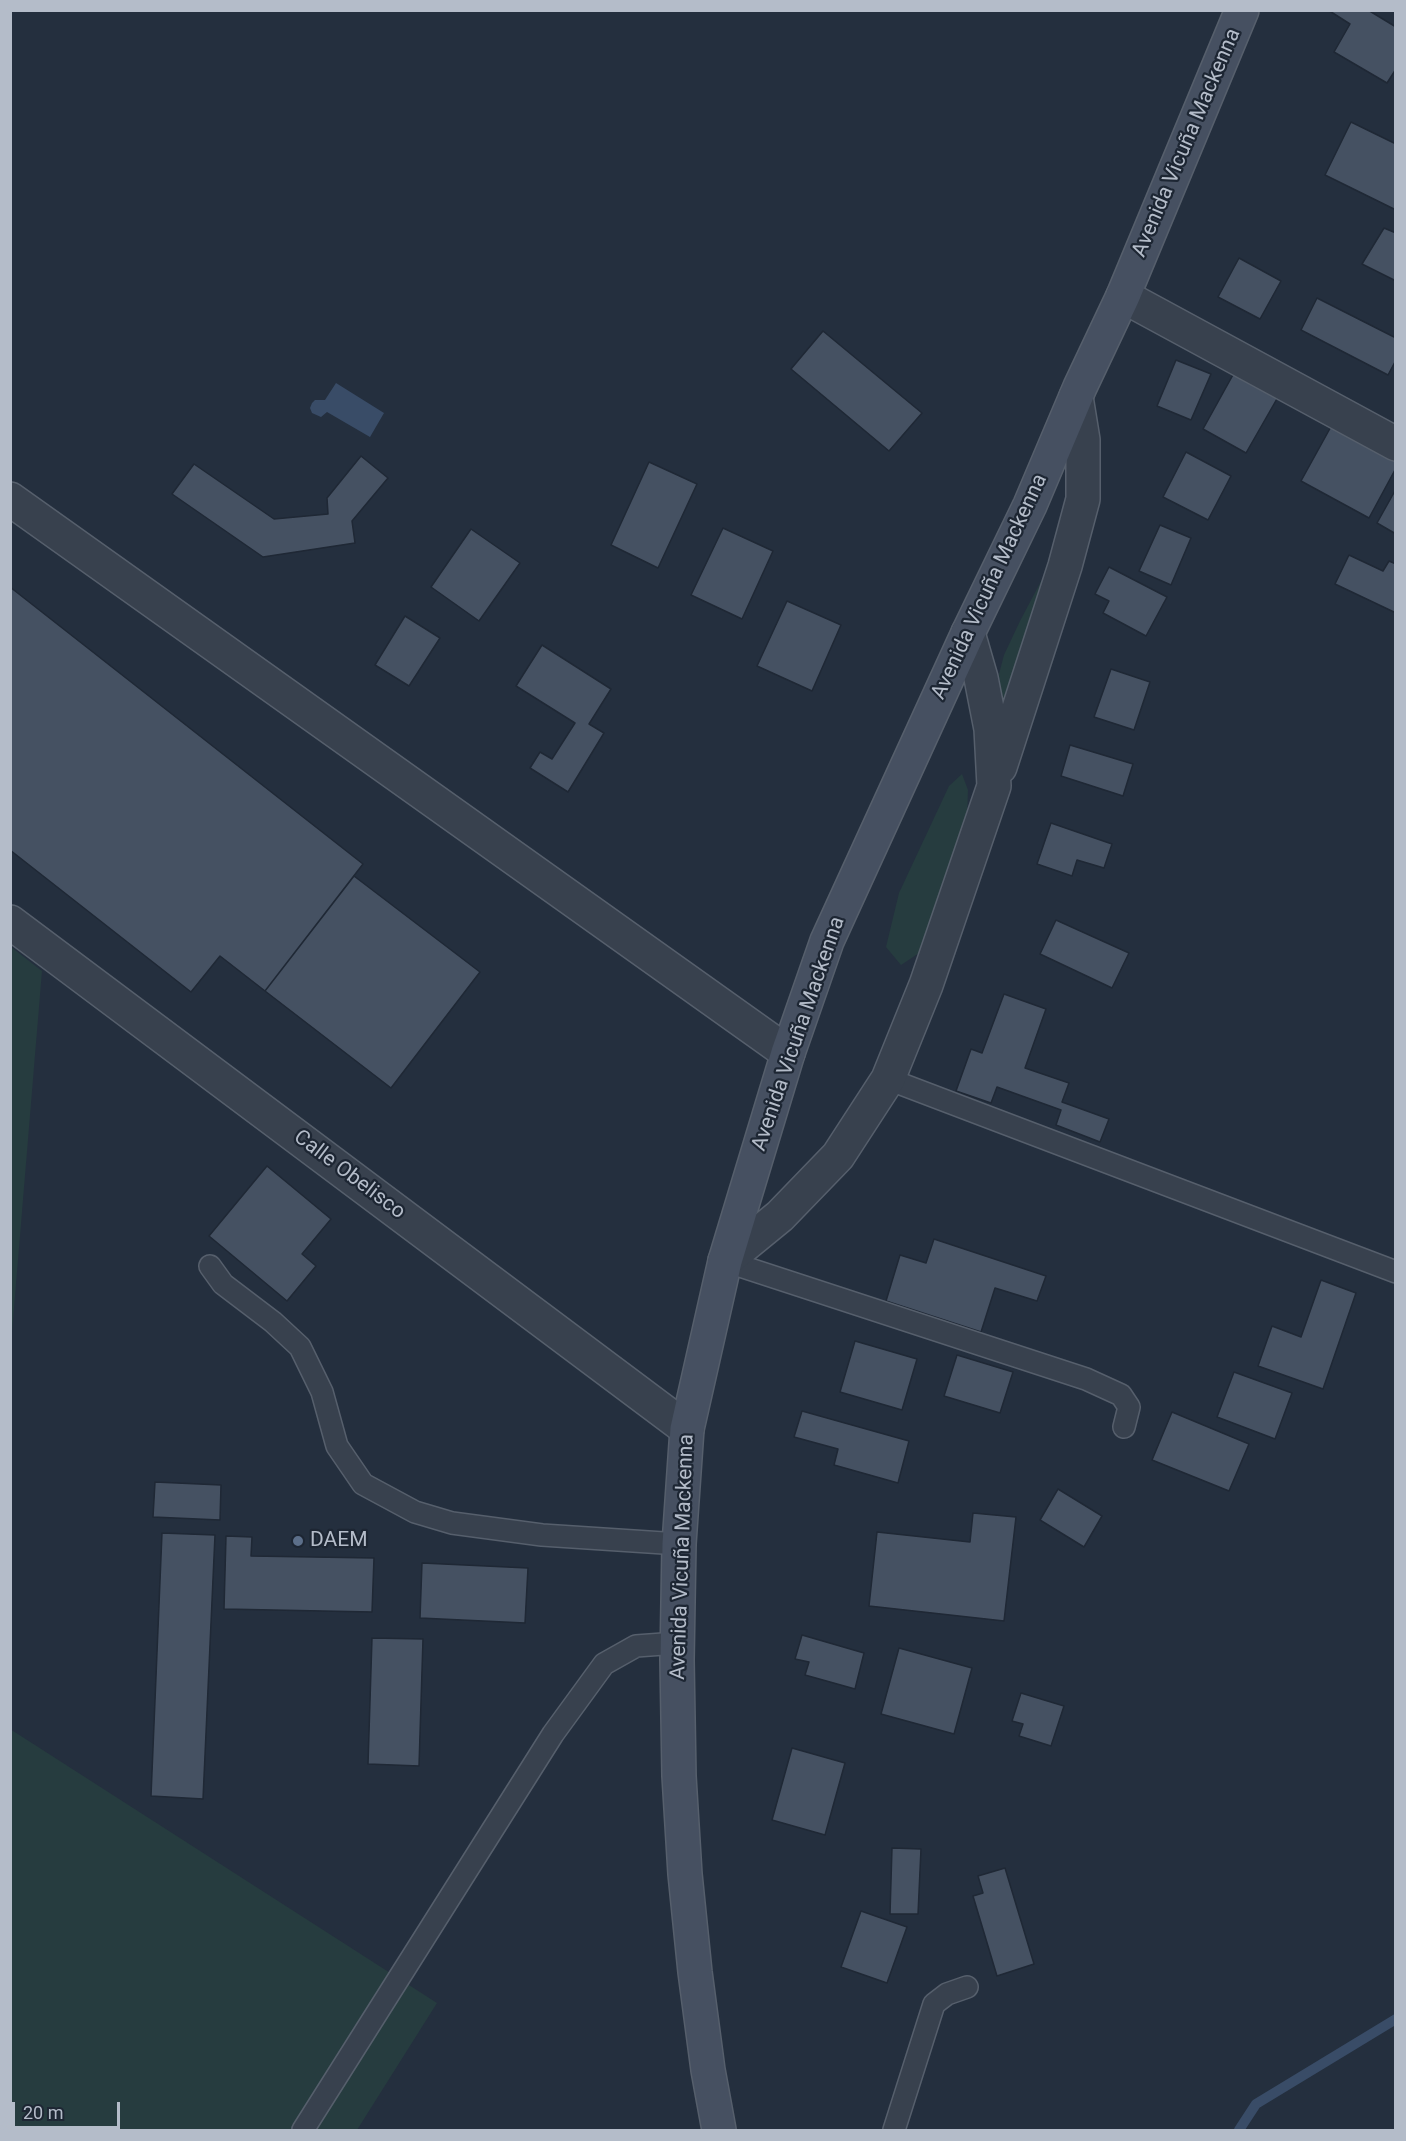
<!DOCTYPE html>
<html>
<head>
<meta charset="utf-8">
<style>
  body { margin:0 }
  #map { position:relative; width:1406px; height:2141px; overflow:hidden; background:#242f3e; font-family:Roboto,sans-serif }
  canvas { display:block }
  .frame { position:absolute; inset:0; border:12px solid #b4bcc9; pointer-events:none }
  .scale { position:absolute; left:12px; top:2102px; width:108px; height:27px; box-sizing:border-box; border:3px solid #b4bcc9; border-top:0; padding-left:8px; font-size:18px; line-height:21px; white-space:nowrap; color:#b4bcc9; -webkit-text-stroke:4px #1d2633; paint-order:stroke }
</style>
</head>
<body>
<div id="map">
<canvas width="1406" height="2141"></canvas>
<div class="frame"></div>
<div class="scale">20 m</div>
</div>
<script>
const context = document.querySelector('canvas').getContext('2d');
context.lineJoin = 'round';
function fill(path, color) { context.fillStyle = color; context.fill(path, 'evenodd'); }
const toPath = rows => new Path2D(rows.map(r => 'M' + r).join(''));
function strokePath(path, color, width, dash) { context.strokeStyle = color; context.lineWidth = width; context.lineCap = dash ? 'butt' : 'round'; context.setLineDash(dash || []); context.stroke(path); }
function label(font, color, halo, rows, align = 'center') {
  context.font = font + ' Roboto,sans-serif'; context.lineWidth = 4.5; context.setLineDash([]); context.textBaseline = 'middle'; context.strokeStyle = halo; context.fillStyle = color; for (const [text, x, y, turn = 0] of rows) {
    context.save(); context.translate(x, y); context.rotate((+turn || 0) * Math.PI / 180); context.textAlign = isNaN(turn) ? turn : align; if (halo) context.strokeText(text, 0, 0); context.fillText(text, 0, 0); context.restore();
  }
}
fill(toPath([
  [1057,551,1007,709,1000,689,999,674,1004,655,1020,621],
  [962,774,968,790,967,819,922,951,901,965,886,947,899,893,949,786],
  [11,947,42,971,11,1344],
  [10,1729,437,2003,357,2130,11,2130]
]), '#263c3f');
fill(toPath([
  [336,383,384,413,370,437,327,412,321,417,312,413,310,408,312,403,315,400,325,400]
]), '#394c67');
strokePath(toPath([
  [1239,2130,1256,2104,1396,2019]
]), '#394c67', 10);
const building = toPath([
  [1328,10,1368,10,1396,27,1396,69,1387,83,1334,52,1350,24,1328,10],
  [1351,122,1396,144,1396,210,1325,175,1351,122],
  [1384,228,1396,233,1396,281,1362,264,1384,228],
  [1239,258,1281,281,1260,319,1218,297,1239,258],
  [1317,298,1396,338,1396,360,1388,375,1301,330,1317,298],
  [823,331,922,413,889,451,791,369,823,331],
  [1176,360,1211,374,1191,420,1157,406,1176,360],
  [1234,373,1278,397,1246,453,1203,429,1234,373],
  [1333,423,1396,457,1396,468,1369,518,1301,481,1333,423],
  [1186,452,1231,476,1208,520,1163,497,1186,452],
  [361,456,388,478,352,521,355,543,263,557,172,494,194,464,274,519,328,514,327,498,361,456],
  [649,462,697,484,658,568,611,545,649,462],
  [1396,489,1396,534,1377,523,1396,489],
  [1160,525,1191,538,1171,585,1139,571,1160,525],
  [723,528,773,551,742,619,691,595,723,528],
  [471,529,520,563,479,621,431,587,471,529],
  [1349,555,1383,571,1389,561,1396,564,1396,613,1335,584,1349,555],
  [1109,567,1167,597,1146,636,1103,613,1109,601,1095,594,1109,567],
  [10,587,363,864,265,991,220,956,191,992,10,850,10,587],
  [787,601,841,625,812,691,757,666,787,601],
  [405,616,440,638,409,686,375,665,405,616],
  [542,645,611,689,589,724,604,733,568,792,530,768,540,752,552,759,575,723,516,686,542,645],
  [1111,669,1150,682,1134,730,1094,717,1111,669],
  [1070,745,1133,764,1123,796,1061,776,1070,745],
  [1051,823,1112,844,1104,868,1077,860,1072,876,1037,864,1051,823],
  [354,876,480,972,391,1088,265,991,354,876],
  [1056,920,1129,953,1112,988,1040,954,1056,920],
  [1004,994,1046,1009,1025,1068,1069,1083,1062,1102,1109,1119,1100,1142,1056,1125,1061,1110,997,1087,991,1103,956,1091,971,1049,982,1053,1004,994],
  [267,1166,331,1219,302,1254,316,1266,287,1301,209,1236,267,1166],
  [934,1239,1046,1276,1037,1301,995,1288,981,1332,886,1301,900,1255,926,1263,934,1239],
  [1321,1280,1356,1293,1323,1389,1258,1366,1272,1326,1301,1337,1321,1280],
  [855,1341,917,1359,902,1410,840,1392,855,1341],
  [957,1355,1013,1372,1000,1413,944,1396,957,1355],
  [1234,1372,1292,1393,1275,1439,1217,1417,1234,1372],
  [802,1411,909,1441,898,1483,834,1465,838,1449,794,1437,802,1411],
  [1172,1412,1249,1444,1229,1491,1152,1460,1172,1412],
  [155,1482,221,1485,220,1520,153,1517,155,1482],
  [1058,1489,1102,1516,1084,1547,1040,1520,1058,1489],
  [973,1513,1016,1517,1004,1621,869,1606,877,1532,970,1542,973,1513],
  [162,1533,215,1535,203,1799,151,1796,162,1533],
  [226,1536,252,1537,251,1556,374,1558,372,1612,224,1609,226,1536],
  [422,1563,528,1568,525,1623,420,1618,422,1563],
  [802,1635,864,1653,855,1689,805,1675,809,1662,795,1659,802,1635],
  [372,1638,423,1639,419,1766,368,1764,372,1638],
  [899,1648,972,1668,954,1734,881,1714,899,1648],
  [1021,1693,1064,1706,1051,1746,1019,1736,1023,1724,1012,1721,1021,1693],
  [792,1748,845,1763,825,1835,772,1820,792,1748],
  [892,1848,921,1849,918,1914,890,1914,892,1848],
  [1005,1868,1034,1964,997,1976,973,1896,983,1893,978,1876,1005,1868],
  [861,1911,907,1927,887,1983,841,1967,861,1911]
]);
fill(building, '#455162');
strokePath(building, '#1f2835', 1.5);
const service = toPath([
  [888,1079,1396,1272],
  [725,1261,1086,1379,1121,1395,1129,1407,1124,1427],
  [210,1266,223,1284,273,1322,300,1347,322,1392,337,1446,363,1484,415,1512,452,1523,542,1535,679,1544],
  [303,2130,553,1734,604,1664,636,1646,677,1643],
  [894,2130,934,2004,947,1994,967,1987]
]);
const minor = toPath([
  [1123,296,1396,444],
  [10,499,788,1053],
  [1000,767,1065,566,1083,499,1083,440,1076,397],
  [10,922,687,1429],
  [725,1261,780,1216,838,1156,888,1079,926,985,994,786,991,729,981,678,968,633]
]);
const secondary = toPath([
  [719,2130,708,2070,695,1972,685,1874,679,1776,677,1660,679,1544,687,1429,725,1261,788,1053,827,941,968,633,1030,505,1080,387,1123,296,1242,10]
]);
strokePath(service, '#565f6c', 24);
strokePath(minor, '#565f6c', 36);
strokePath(secondary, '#565f6c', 36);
strokePath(service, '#38414e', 21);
strokePath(minor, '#38414e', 33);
strokePath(secondary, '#465061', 33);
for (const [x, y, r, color] of [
  [298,1541,6,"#5c6f8a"]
]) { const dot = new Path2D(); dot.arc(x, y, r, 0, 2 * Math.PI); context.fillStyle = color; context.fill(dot); strokePath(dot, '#1d2633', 2); }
label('21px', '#b4bcc9', '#1d2633', [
  ["Avenida Vicuña Mackenna",1187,143,-67],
  ["Avenida Vicuña Mackenna",990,587,-65],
  ["Avenida Vicuña Mackenna",799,1034,-71],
  ["Calle Obelisco",349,1175,37],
  ["Avenida Vicuña Mackenna",683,1557,-88]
]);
label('21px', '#b4bcc9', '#1d2633', [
  ["DAEM",310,1541]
], 'left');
</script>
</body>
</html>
